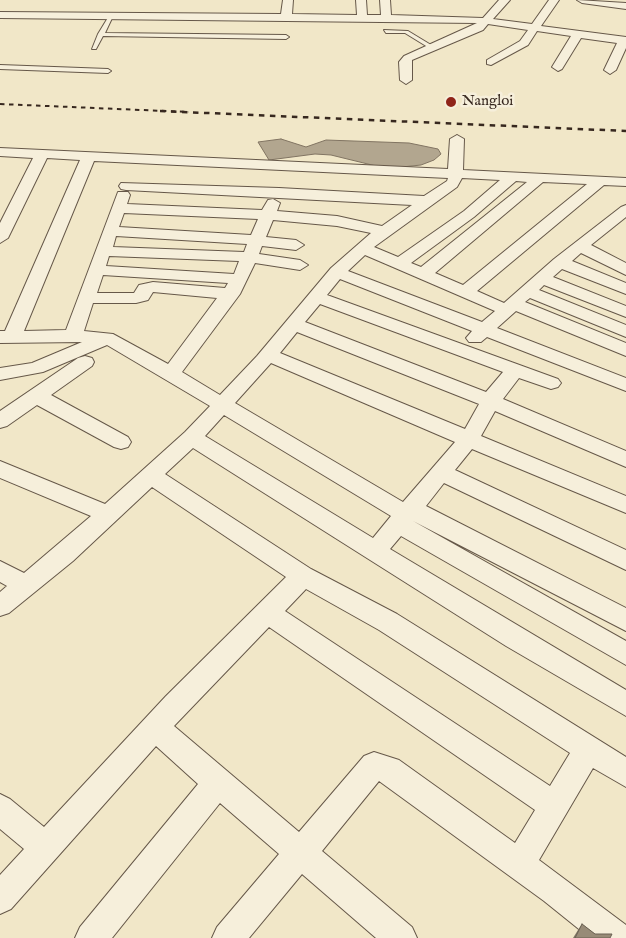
<!DOCTYPE html>
<html>
<head>
<meta charset="utf-8">
<style>
  body { margin:0 }
  canvas { display:block; background:#f1e7c8 }
</style>
</head>
<body>
<canvas width="626" height="938"></canvas>
<script>
const context = document.querySelector('canvas').getContext('2d');
context.lineJoin = 'round';
function fill(path, color) { context.fillStyle = color; context.fill(path, 'evenodd'); }
const toPath = rows => new Path2D(rows.map(r => 'M' + r).join(''));
function strokePath(path, color, width, dash) { context.strokeStyle = color; context.lineWidth = width; context.lineCap = dash ? 'butt' : 'round'; context.setLineDash(dash || []); context.stroke(path); }
function label(font, color, halo, rows, align = 'center') {
  context.font = font + ' "IM FELL English",serif'; context.lineWidth = 5; context.setLineDash([]); context.textBaseline = 'middle'; context.strokeStyle = halo; context.fillStyle = color; for (const [text, x, y, turn = 0] of rows) {
    context.save(); context.translate(x, y); context.rotate((+turn || 0) * Math.PI / 180); context.textAlign = isNaN(turn) ? turn : align; if (halo) context.strokeText(text, 0, 0); context.fillText(text, 0, 0); context.restore();
  }
}
const water = toPath([
  [281,139,306,147,326,140,409,143,438,149,441,154,434,160,421,165,402,167,376,166,331,155,315,154,269,160,258,142,281,139]
]);
fill(water, '#b2a68f');
strokePath(water, '#817462', 1);
const service = toPath([
  [111,15,113,16,105,33,286,35,289,37,286,39,103,36,96,49,92,49,98,34,109,16,111,15],
  [384,30,408,31,436,48,431,49,405,33,386,33,384,30],
  [0,65,108,69,111,71,108,73,0,69,0,65]
]);
const minor = toPath([
  [283,0,293,0,292,14,357,15,356,0,366,0,367,15,381,15,380,0,390,0,391,15,483,18,499,0,510,0,493,19,532,24,549,0,559,0,541,26,626,37,626,48,616,70,610,74,604,70,617,43,581,38,562,69,558,71,552,67,571,36,537,31,528,45,491,65,487,64,487,60,520,41,528,30,488,24,483,30,412,60,412,80,406,84,400,80,399,62,404,56,477,23,0,18,0,12,281,14,283,0],
  [577,0,626,3,626,9,582,3,577,0],
  [457,135,464,139,463,170,626,178,626,186,604,185,477,291,504,303,554,259,621,207,626,205,626,217,591,245,626,263,626,275,581,253,572,261,626,283,626,294,562,269,553,277,626,306,626,317,544,285,539,290,626,325,626,337,530,298,525,302,626,343,626,356,516,311,497,328,626,378,626,391,487,337,481,342,469,342,466,338,472,331,340,279,327,295,558,379,561,383,558,387,551,389,519,378,503,399,626,451,626,467,495,411,481,436,626,496,626,513,472,449,455,470,626,550,626,570,444,483,426,506,626,608,626,631,413,521,626,641,626,665,401,536,390,549,626,690,626,716,506,646,193,448,165,474,311,569,397,614,626,757,626,787,593,768,539,860,626,925,626,938,590,938,544,901,379,781,322,851,412,927,417,938,376,938,302,874,249,938,212,938,217,927,279,854,220,803,112,938,75,938,80,927,198,784,156,746,11,909,0,914,0,875,24,849,0,829,0,794,10,799,44,827,166,696,286,577,152,487,73,561,9,613,0,616,0,592,7,586,0,582,0,561,24,573,91,516,0,478,0,461,105,504,185,432,210,406,107,345,43,372,0,380,0,368,32,363,82,342,0,343,0,331,5,331,80,160,47,158,8,238,0,243,0,223,33,158,0,156,0,148,448,169,450,139,457,135],
  [94,161,448,178,447,181,424,196,279,188,121,183,119,186,121,189,126,190,412,205,382,226,337,216,277,211,280,203,273,199,268,200,262,210,127,204,130,195,128,192,118,192,66,330,24,331,94,161],
  [462,178,500,180,464,211,398,257,374,247,457,187,462,178],
  [516,181,527,182,421,267,411,263,474,217,516,181],
  [543,182,587,184,463,285,435,273,543,182],
  [124,213,258,219,251,235,119,227,124,213],
  [273,220,337,226,371,233,331,268,257,356,220,395,182,372,240,294,255,263,300,270,308,265,300,260,259,254,262,246,296,250,304,245,296,240,266,237,273,220],
  [116,236,247,244,244,252,113,247,116,236],
  [365,255,393,267,495,311,482,322,348,271,365,255],
  [109,256,239,261,234,274,106,266,109,256],
  [103,275,228,283,225,288,153,282,139,285,134,293,97,293,103,275],
  [153,292,217,298,168,364,113,334,84,331,93,303,136,303,148,300,153,292],
  [320,304,503,372,486,392,305,322,320,304],
  [297,332,479,404,465,429,280,353,297,332],
  [271,363,455,442,403,502,235,403,271,363],
  [224,415,391,516,373,538,205,436,224,415],
  [306,589,379,630,570,753,550,786,285,611,306,589],
  [269,627,535,810,515,843,399,760,374,752,364,756,299,832,174,726,269,627],
  [85,356,92,358,94,362,92,366,51,395,128,437,131,442,128,447,121,449,114,447,37,405,7,426,0,428,0,411,78,358,85,356]
]);
strokePath(service, '#665849', 2);
strokePath(minor, '#665849', 2);
fill(service, '#f6efdb');
fill(minor, '#f6efdb');
strokePath(toPath([
  [0,104,189,112]
]), '#37281f', 2, [4.5, 4.5]);
strokePath(toPath([
  [160,111,626,131]
]), '#37281f', 2.5, [5.5, 5.5]);
fill(toPath([
  [582,924,595,934,610,938,573,938,578,930]
]), '#837866');
const building = toPath([
  [582,924,595,934,612,934,610,938,575,938,582,924]
]);
fill(building, '#988b77');
strokePath(building, '#6a6153', 1);
for (const [x, y, r, color] of [
  [451,102,6,"#8f2418"]
]) { const dot = new Path2D(); dot.arc(x, y, r, 0, 2 * Math.PI); context.fillStyle = color; context.fill(dot); strokePath(dot, '#f6efdb', 2); }
label('15px', '#37281f', '#f6efdb', [
  ["Nangloi",462,102]
], 'left');
</script>
</body>
</html>
